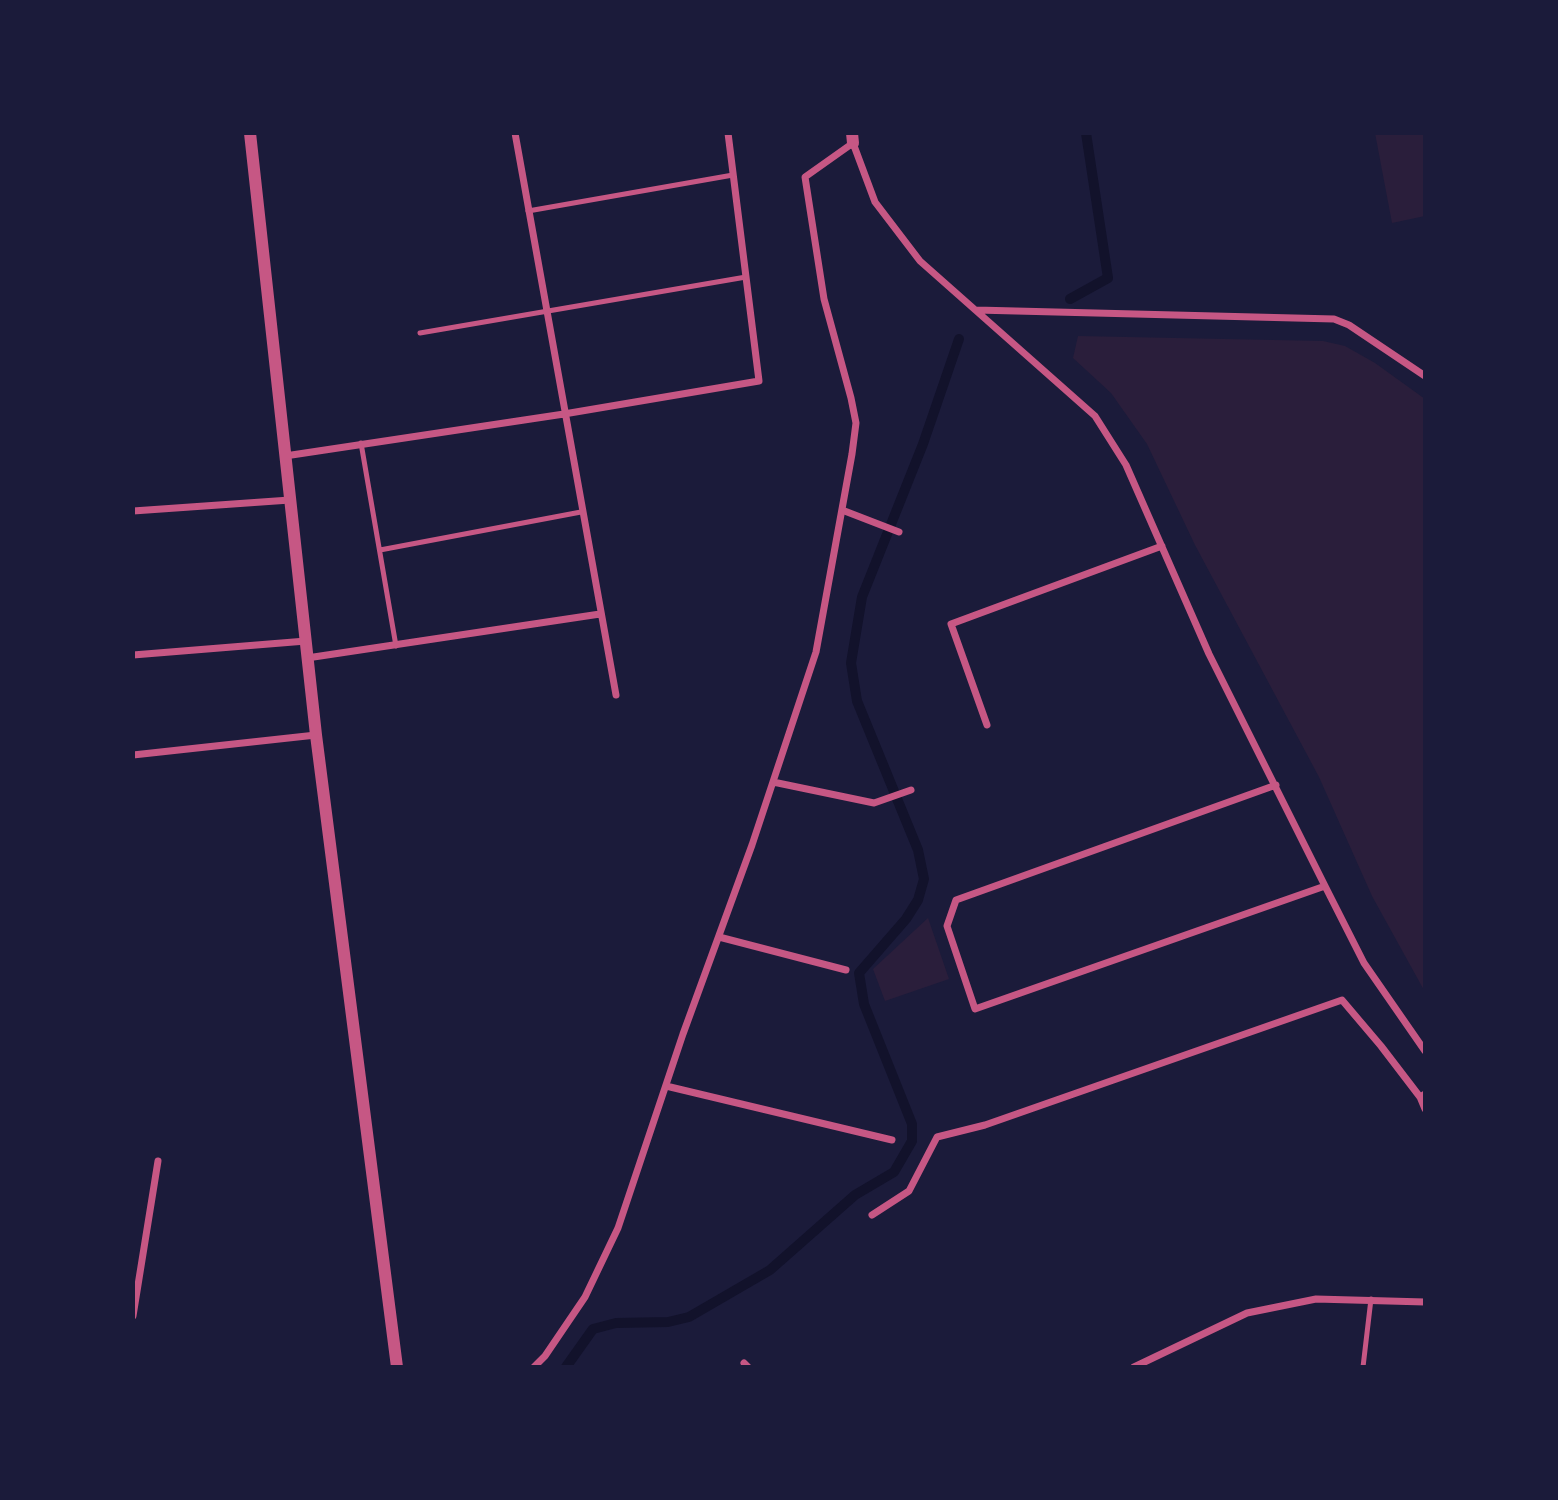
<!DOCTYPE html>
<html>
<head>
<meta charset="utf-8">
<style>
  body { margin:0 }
  #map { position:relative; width:1558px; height:1500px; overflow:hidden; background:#1b1b3a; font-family:"Source Sans 3",sans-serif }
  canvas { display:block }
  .frame { position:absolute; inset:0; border:135px solid #1b1b3a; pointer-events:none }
</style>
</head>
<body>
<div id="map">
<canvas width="1558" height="1500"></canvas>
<div class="frame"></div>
</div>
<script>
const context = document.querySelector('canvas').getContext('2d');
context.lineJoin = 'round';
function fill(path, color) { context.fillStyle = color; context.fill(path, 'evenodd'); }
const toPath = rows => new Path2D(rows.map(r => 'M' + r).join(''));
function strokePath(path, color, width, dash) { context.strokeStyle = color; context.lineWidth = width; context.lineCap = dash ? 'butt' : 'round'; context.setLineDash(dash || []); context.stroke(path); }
fill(toPath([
  [1375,133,1425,133,1425,216,1392,223],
  [1078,336,1323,341,1345,346,1375,363,1425,399,1425,992,1372,896,1319,777,1195,545,1147,444,1111,393,1073,358],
  [928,918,949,979,885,1001,873,969]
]), '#2a1e3b');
strokePath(toPath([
  [1070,299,1108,278,1086,133],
  [566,1367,593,1329,616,1323,668,1322,689,1317,770,1270,855,1195,894,1172,912,1141,912,1124,864,1004,859,973,906,919,918,900,924,879,918,850,857,701,851,663,862,597,923,444,959,339]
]), '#12122b', 10);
strokePath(toPath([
  [528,211,733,175],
  [420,333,746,277],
  [361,443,396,646],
  [380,550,581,512],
  [1363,1367,1371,1299]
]), '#c65784', 5);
strokePath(toPath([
  [515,133,616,695],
  [976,310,1334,319,1349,325,1425,376],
  [285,456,564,414,759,381,728,133],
  [842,510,899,532],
  [133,511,290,500],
  [133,655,306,641],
  [307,658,600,614],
  [987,725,951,624,1162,546],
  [133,755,316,735],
  [773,782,874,803,911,790],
  [1276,785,956,900,947,926,975,1009,1325,886],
  [719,937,846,970],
  [666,1086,892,1140],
  [1425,1094,1420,1097,1425,1109],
  [872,1215,909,1191,937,1137,985,1125,1342,1000,1381,1046,1420,1097],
  [133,1316,158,1161],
  [744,1363,748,1367],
  [534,1367,545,1356,585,1297,618,1228,683,1034,752,845,816,652,852,454,856,423,851,398,824,299,805,177,853,143,875,202,920,261,1095,416,1126,465,1209,654,1325,886,1364,963,1425,1051],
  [1134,1367,1247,1313,1316,1299,1425,1302]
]), '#c65784', 7);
strokePath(toPath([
  [250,133,316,735,397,1367],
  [852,133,853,143]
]), '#c65784', 12);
</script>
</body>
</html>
